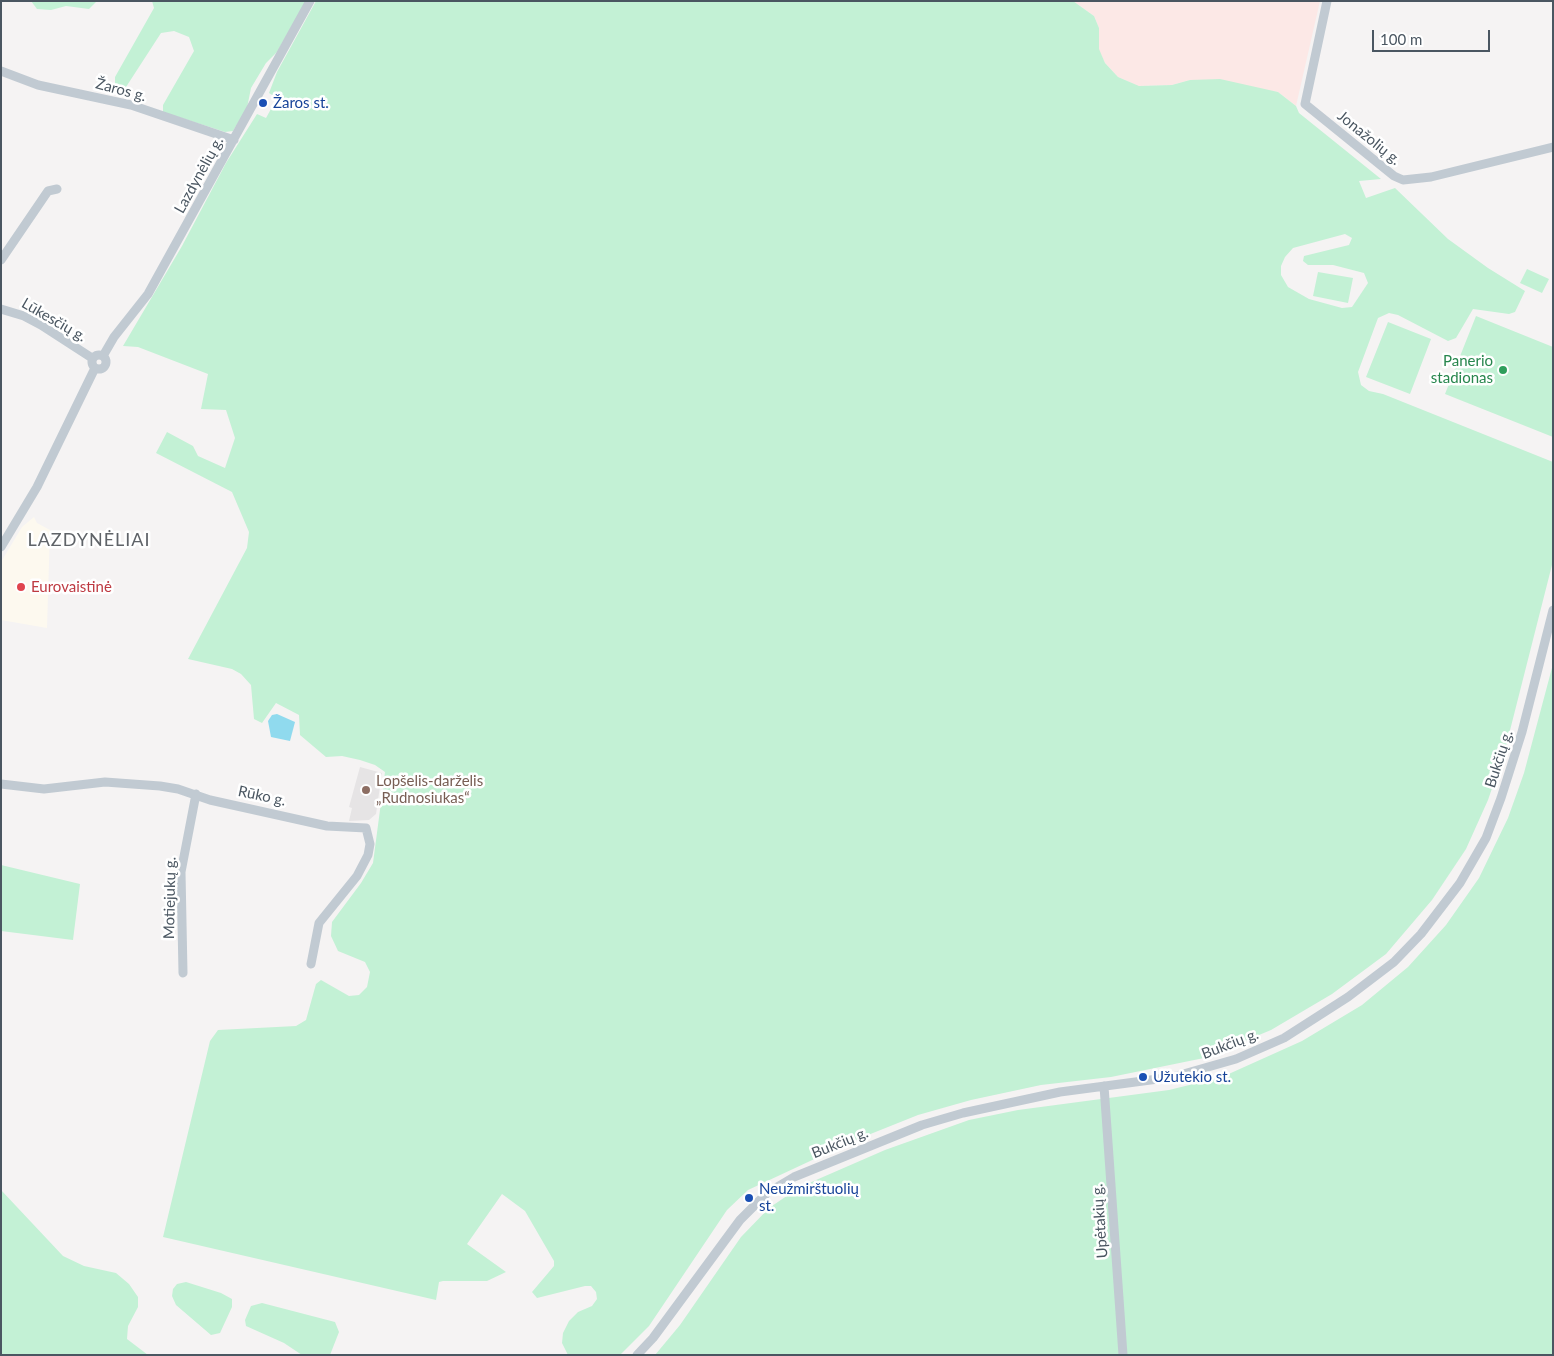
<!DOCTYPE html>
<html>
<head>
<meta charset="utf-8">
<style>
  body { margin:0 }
  #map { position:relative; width:1554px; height:1356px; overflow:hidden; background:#f5f3f3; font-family:Lato,sans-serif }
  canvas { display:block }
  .frame { position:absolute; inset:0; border:2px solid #4a5661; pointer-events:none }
  .scale { position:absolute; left:1372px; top:30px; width:118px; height:22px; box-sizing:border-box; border:2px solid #4a5661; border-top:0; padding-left:6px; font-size:15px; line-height:18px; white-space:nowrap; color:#4a5661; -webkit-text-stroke:4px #fff; paint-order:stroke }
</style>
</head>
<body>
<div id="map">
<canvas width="1554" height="1356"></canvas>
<div class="frame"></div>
<div class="scale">100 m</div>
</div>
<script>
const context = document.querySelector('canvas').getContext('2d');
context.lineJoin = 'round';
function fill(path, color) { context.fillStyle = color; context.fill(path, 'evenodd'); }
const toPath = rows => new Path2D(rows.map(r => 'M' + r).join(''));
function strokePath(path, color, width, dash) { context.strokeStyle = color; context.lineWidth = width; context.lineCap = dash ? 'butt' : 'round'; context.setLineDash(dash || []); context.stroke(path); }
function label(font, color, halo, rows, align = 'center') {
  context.font = font + ' Lato,sans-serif'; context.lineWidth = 5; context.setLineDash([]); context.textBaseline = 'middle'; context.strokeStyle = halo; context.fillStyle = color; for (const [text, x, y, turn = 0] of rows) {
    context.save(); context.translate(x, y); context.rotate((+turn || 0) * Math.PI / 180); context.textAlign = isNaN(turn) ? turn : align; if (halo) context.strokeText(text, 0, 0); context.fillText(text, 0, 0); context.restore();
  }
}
fill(toPath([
  [34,517,37,523,50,530,47,628,1,620,1,562,22,527]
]), '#fdf9ef');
fill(toPath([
  [360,767,382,773,376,814,369,820,349,821,352,808,349,807]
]), '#e6e4e5');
fill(toPath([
  [1073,1,1320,1,1296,106,1278,92,1190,80,1172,85,1138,86,1118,77,1105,63,1098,49,1099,28,1094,16]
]), '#fce8e6');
fill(toPath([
  [31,1,97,1,89,9,66,6,51,10,37,9],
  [152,1,306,1,277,52,266,63,251,88,247,108,233,131,225,132,163,112,163,105,194,51,189,37,174,31,161,33,126,87,120,87,115,84,115,77,154,8],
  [316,1,1073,1,1094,16,1099,28,1099,49,1105,63,1118,77,1139,86,1172,85,1190,80,1220,79,1278,92,1296,106,1299,113,1381,179,1359,181,1366,198,1395,188,1448,239,1488,268,1525,291,1515,312,1509,314,1473,309,1456,338,1448,341,1398,315,1389,313,1378,318,1358,372,1361,385,1369,391,1383,394,1553,462,1553,561,1505,750,1488,800,1466,849,1432,900,1386,954,1332,994,1271,1030,1204,1058,1111,1077,1041,1085,971,1100,918,1115,853,1141,748,1190,727,1210,649,1326,620,1355,568,1355,562,1343,563,1333,569,1321,578,1312,592,1306,597,1299,596,1292,591,1286,585,1286,537,1298,532,1292,554,1266,554,1261,525,1211,502,1194,467,1244,506,1272,487,1281,443,1281,439,1282,436,1300,163,1237,210,1041,218,1030,296,1026,306,1020,316,984,321,980,349,996,359,995,367,987,370,972,365,962,338,951,331,936,332,922,361,883,373,863,385,772,375,765,360,760,342,756,326,757,300,735,299,715,276,703,262,723,254,719,251,685,241,674,232,669,188,659,247,548,249,532,232,492,156,453,167,432,193,446,198,456,225,468,235,438,226,410,201,409,208,374,138,347,123,346,182,246,226,163,257,114,266,118,277,98,269,93,277,72],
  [1345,234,1352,238,1349,245,1304,256,1303,261,1308,265,1333,265,1364,273,1368,283,1352,307,1342,308,1309,299,1288,287,1281,275,1281,266,1285,257,1293,248],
  [1527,269,1549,279,1542,293,1520,283],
  [1318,272,1353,278,1348,303,1313,296],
  [1476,316,1553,347,1553,437,1445,394],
  [1388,322,1431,339,1410,394,1366,377],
  [1553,664,1553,1355,655,1355,680,1325,741,1237,769,1208,800,1187,885,1150,969,1120,1018,1110,1169,1090,1222,1077,1302,1041,1362,1005,1408,967,1446,925,1479,878,1508,818,1524,773],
  [1,865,80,884,73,940,1,931],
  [1,1190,63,1256,84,1266,116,1273,129,1284,138,1297,138,1307,128,1326,127,1339,148,1355,1,1355],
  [186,1282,221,1293,232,1299,232,1307,220,1333,211,1335,176,1305,172,1296,173,1289,177,1284],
  [262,1303,335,1322,339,1332,330,1355,302,1355,284,1343,246,1326,245,1320,251,1306]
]), '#c3f1d5');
fill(toPath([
  [277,714,295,722,290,741,271,737,268,721,272,715]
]), '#90daee');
strokePath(toPath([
  [1327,1,1305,104,1394,176,1403,180,1431,177,1553,147],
  [1,71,38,85,131,105,234,140],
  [1,260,48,191,57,189],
  [1,309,24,316,41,325,92,358],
  '92 362a7 7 0 1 1 14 0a7 7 0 1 1-14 0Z',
  [103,356,114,337,148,294,310,1],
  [1,547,37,487,95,368],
  [1,784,44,789,105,782,160,786,178,789,210,800,327,826,366,828,370,844,368,855,357,876,319,923,311,964],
  [183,973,181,872,196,794],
  [1104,1086,1123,1355],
  [637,1355,653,1338,740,1220,767,1193,794,1177,922,1125,963,1113,1060,1092,1173,1077,1236,1059,1284,1038,1348,997,1394,962,1421,934,1460,883,1486,838,1501,798,1522,732,1553,610]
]), '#c1cad2', 9);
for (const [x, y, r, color] of [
  [263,103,5,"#1a4fb4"],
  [1503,370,5,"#2e9e5b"],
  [21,587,5,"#e0444e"],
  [366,790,5,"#8d6e63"],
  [1143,1077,5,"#1a4fb4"],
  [749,1198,5,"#1a4fb4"]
]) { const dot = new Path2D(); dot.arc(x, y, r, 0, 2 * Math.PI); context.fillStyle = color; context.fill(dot); strokePath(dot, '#fff', 2); }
label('15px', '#4a5661', '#fff', [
  ["Žaros g.",121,90,15],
  ["Jonažolių g.",1369,138,39],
  ["Lazdynėlių g.",199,175,-61],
  ["Lūkesčių g.",54,320,30],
  ["Bukčių g.",1499,759,-72],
  ["Rūko g.",262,796,12],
  ["Motiejukų g.",170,898,-89],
  ["Bukčių g.",1230,1044,-21],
  ["Bukčių g.",840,1143,-22],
  ["Upėtakių g.",1100,1221,-94]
]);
label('15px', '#164399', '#fff', [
  ["Žaros st.",273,103],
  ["Užutekio st.",1153,1077],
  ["Neužmirštuolių",759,1189],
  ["st.",759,1206]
], 'left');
label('15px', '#27864d', '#fff', [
  ["Panerio",1493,361],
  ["stadionas",1493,378]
], 'right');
label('15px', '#be3a42', '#fff', [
  ["Eurovaistinė",31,587]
], 'left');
label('15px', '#785e54', '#fff', [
  ["Lopšelis-darželis",376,781],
  ["„Rudnosiukas“",376,798]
], 'left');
context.letterSpacing = '1px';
label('18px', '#5f6368', '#fff', [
  ["LAZDYNĖLIAI",89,540]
]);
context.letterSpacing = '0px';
</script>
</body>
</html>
